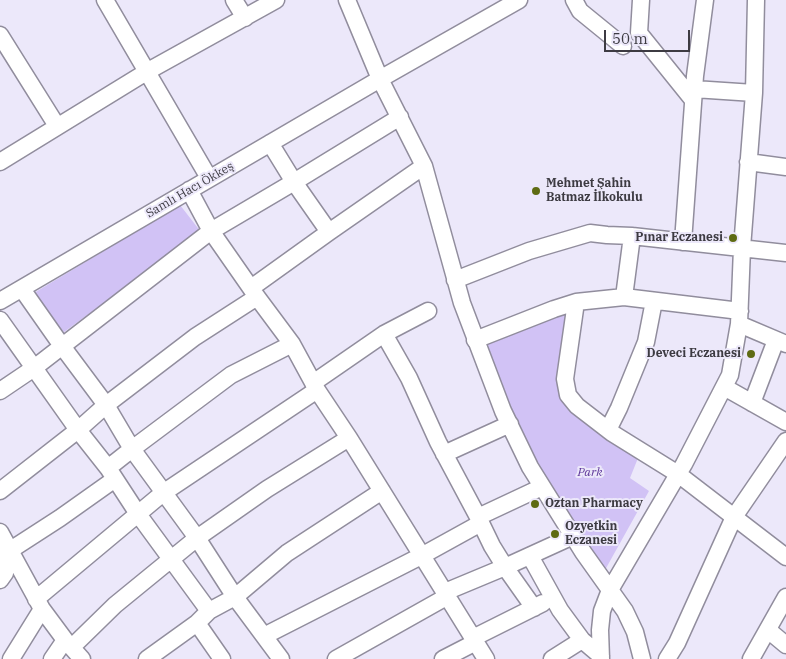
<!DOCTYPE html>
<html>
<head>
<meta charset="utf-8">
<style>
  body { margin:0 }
  #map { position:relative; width:786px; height:659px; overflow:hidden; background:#ece8fa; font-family:"IBM Plex Serif",serif }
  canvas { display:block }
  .scale { position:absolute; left:604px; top:30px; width:86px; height:22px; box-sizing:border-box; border:2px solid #3d3b42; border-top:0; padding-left:6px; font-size:15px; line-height:18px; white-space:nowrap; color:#3d3b42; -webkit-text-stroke:4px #ece8fa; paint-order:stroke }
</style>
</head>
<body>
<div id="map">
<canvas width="786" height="659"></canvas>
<div class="scale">50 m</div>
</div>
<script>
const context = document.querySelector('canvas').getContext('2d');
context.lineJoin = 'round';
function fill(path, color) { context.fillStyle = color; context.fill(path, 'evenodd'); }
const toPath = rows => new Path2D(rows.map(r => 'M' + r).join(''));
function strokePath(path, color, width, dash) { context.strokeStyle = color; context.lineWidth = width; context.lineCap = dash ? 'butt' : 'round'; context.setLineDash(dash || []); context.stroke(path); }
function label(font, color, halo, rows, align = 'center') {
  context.font = font + ' "IBM Plex Serif",serif'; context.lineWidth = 4; context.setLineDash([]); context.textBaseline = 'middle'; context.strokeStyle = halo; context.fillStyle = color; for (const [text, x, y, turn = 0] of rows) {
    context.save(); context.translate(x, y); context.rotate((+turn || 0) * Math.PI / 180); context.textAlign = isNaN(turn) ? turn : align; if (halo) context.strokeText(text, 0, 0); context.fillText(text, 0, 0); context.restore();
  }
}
fill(toPath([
  [180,205,201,232,64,332,59,327,34,293],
  [567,308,562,394,638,458,630,478,649,491,605,570,558,500,525,444,481,340]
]), '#d1c2f5');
const minor = toPath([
  [105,0,209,178],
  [234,0,245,18],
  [347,0,380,79,424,166,462,303,503,411,530,467,583,552,625,611,635,632,642,659],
  [574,0,580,11,623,46],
  [641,0,639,33,693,100],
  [0,35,57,126],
  [694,89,754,93],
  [270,143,294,182,329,232],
  [0,162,148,71,276,0],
  [748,162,786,167],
  [189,190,211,231,257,297,292,344,317,390,349,438,486,659],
  [683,242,695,76,705,0],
  [455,280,529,251,590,233,607,235,632,236,786,253],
  [251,288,329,232,424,166],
  [22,289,62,346,106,405,132,449,197,538,235,597,281,659],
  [624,297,632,236],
  [0,301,380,79,519,0],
  [576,302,565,379,568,395,577,406,612,433,678,474,786,557],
  [0,320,78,430,108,468,138,514,209,611],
  [739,324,786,344],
  [384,334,409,378,438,442,478,517,492,546,505,567,534,608],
  [475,340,554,309,576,302,624,297,740,311],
  [313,383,384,334,428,311],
  [724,387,786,422],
  [0,391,34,368,211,231,294,182,400,117],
  [752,403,776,340],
  [608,430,619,408,646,342,654,301],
  [444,454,510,424],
  [108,468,132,449,231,375,292,344],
  [0,491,78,430,106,405,195,337,257,297],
  [478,517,542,487],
  [0,532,42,609,65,640,82,659],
  [0,554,9,551,60,518,115,479],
  [530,556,560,610,582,640,601,656],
  [0,580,5,573,9,551],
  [445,592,505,567,573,536],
  [36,599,163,493,317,390],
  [197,623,222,659],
  [768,630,786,645],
  [264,636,423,555,481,523],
  [473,638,543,603],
  [72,647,115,605,197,538,267,489,349,438],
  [11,659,42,609],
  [52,659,65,640],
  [147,659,197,623,209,611,235,597,287,553,382,491],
  [336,659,448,596],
  [443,659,476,642],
  [552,659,582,640],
  [601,659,600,630,602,611,610,590,684,464,730,375,739,324,742,248,754,93,756,0],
  [667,659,677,643,734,517,786,441],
  [751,659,786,597]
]);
strokePath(minor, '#918d9d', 19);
strokePath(minor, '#fff', 16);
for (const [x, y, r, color] of [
  [536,191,5,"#5e6b13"],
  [733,238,5,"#5e6b13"],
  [751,354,5,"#5e6b13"],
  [535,504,5,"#5e6b13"],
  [555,534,5,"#5e6b13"]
]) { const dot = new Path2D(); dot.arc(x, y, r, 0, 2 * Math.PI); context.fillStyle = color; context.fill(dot); strokePath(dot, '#ece8fa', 2); }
label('bold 12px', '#3d3b42', '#ece8fa', [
  ["Mehmet Şahin",546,184],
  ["Batmaz İlkokulu",546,198],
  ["Pınar Eczanesi",723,238,"right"],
  ["Deveci Eczanesi",741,354,"right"],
  ["Oztan Pharmacy",545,504],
  ["Ozyetkin",565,527],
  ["Eczanesi",565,541]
], 'left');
label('12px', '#3d3b42', '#ece8fa', [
  ["Samlı Hacı Ökkeş",190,190,-30]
]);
label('italic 12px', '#5e379a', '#ece8fa', [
  ["Park",590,473]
]);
</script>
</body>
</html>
